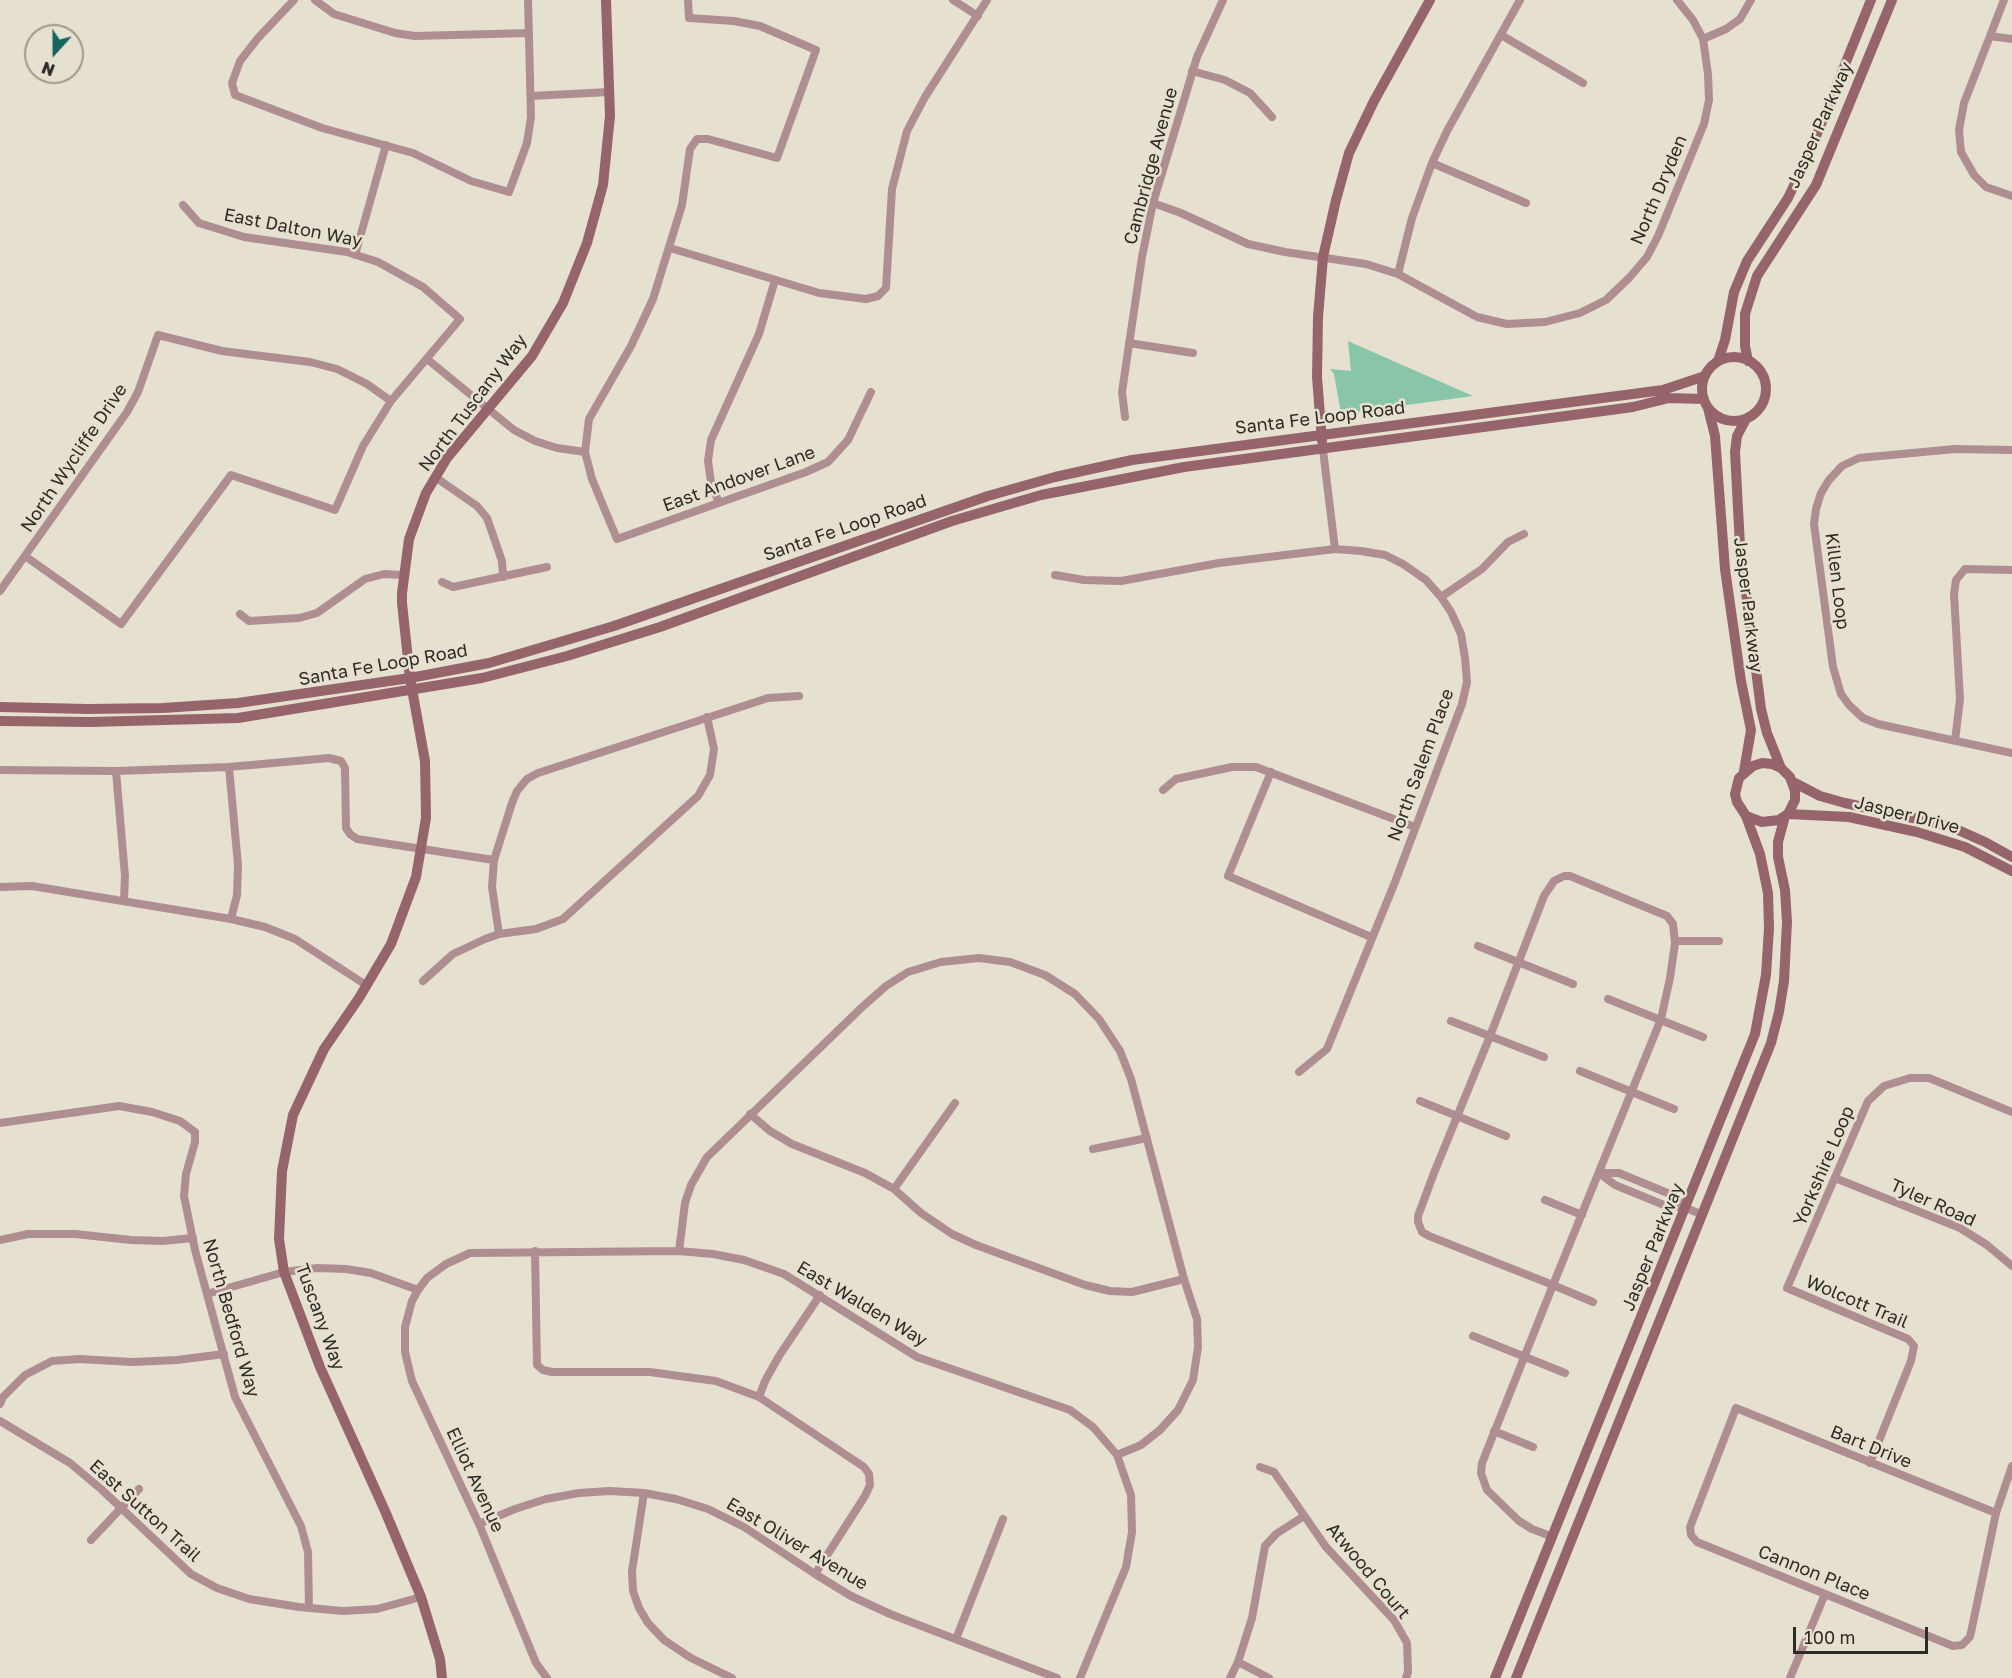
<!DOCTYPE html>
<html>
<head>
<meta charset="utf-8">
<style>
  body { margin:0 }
  #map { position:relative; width:2012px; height:1678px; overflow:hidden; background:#e6e0d0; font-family:"Golos Text",sans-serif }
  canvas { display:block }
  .north { position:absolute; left:24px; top:24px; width:60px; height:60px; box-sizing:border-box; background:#e6e0d0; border:2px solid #9c988c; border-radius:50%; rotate:201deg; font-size:16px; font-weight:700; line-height:24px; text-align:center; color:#2e2c26 }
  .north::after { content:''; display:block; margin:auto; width:21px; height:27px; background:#16645f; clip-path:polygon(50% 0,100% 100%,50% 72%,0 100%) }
  .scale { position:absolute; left:1793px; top:1627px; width:135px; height:27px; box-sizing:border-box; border:3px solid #2e2c26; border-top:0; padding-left:8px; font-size:18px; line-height:21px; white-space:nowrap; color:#2e2c26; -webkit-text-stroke:4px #e6e0d0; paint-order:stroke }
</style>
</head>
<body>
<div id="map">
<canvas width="2012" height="1678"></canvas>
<div class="north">N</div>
<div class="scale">100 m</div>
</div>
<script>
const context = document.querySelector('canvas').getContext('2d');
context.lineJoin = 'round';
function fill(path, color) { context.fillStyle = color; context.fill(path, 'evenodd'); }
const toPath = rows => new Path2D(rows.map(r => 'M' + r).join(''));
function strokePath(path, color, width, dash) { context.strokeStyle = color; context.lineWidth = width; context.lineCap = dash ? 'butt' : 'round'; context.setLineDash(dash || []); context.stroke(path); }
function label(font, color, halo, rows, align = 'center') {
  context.font = font + ' "Golos Text",sans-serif'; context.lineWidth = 5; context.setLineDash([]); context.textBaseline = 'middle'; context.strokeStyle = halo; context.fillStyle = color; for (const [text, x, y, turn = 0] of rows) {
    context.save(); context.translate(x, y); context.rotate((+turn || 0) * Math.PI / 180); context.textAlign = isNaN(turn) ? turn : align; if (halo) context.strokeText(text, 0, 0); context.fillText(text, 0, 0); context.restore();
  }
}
fill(toPath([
  [1348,341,1350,342,1473,396,1341,414,1334,374,1330,369,1351,371]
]), '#89c5a8');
strokePath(toPath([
  [294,0,258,38,240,61,232,83,235,95,322,128,413,153,471,181,509,192,527,143,531,117,528,0],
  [315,0,334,14,395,33,415,36,529,33],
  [688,0,689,18,734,21,760,26,816,50,777,158,708,139,697,139,690,149,682,205,653,299,631,346,589,419,585,452,592,479,617,539,806,472,828,462,848,440,871,392],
  [953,0,978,16],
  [2004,0,1964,103,1959,130,1961,152,1974,175,1986,187,2012,196],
  [1501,35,1583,83],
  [1990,36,2012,39],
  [1703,39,1726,29,1740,19,1751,0],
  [1192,71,1225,80,1250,93,1272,117],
  [531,96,609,92],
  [1432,163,1526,203],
  [1153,203,1181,213,1248,244,1285,252,1366,264,1398,274,1477,317,1507,324,1545,322,1580,313,1606,300,1629,278,1647,257,1658,236,1704,124,1709,100,1708,74,1703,39,1693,20,1677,0],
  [670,248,819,293,866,299,878,296,886,288,892,189,907,131,925,97,987,0],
  [355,255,386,145],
  [1398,274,1412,218,1432,163,1447,131,1520,0],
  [1129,343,1193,353],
  [427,359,514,430,535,441,557,448,585,452],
  [1125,417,1122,392,1142,257,1153,203,1197,57,1223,0],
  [1323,450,1335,549],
  [2012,450,1955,449,1859,458,1842,466,1829,480,1821,493,1816,509,1814,524,1833,667,1841,694,1849,705,1863,718,1878,724,2012,753],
  [435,477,477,506,487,518,502,561,503,577],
  [719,503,711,482,708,461,711,440,759,334,775,280],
  [25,556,121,624,231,475,335,510,363,446,391,401,460,319,423,287,378,262,347,252,244,237,199,223,183,205],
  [1055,575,1084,580,1121,581,1219,563,1335,549,1361,551,1385,555,1403,564,1426,580,1441,597,1451,612,1461,634,1465,658,1467,682,1462,704,1395,882,1327,1049,1299,1072],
  [442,582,453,587,547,567],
  [0,591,127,412,138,392,158,335,222,351,310,362,337,369,367,384,391,401],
  [1441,597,1482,569,1508,542,1524,534],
  [240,614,249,621,299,618,317,613,365,579,384,574,404,575],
  [1955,741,1960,699,1954,594,1956,580,1965,569,2012,570],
  [229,767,238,865,237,895,231,919],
  [0,770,116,771,229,767,329,758,341,761,345,768,346,828,350,834,357,839,494,860],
  [116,771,125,876,124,900],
  [1271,772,1228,876,1371,937],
  [1163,790,1176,779,1232,767,1256,767,1415,827],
  [0,887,32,886,231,919,265,927,295,939,366,985],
  [499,934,492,887,494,860,512,803,517,791,527,779,538,773,768,698,799,696],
  [1675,941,1719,941],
  [1478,946,1573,984],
  [423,981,453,954,485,939,499,934,536,929,563,919,698,796,710,775,714,749,707,717],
  [1608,999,1703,1037],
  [1451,1021,1544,1057],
  [1580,1071,1674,1109],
  [1420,1101,1506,1136],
  [750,1114,770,1131,792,1144,865,1173,894,1189,921,1213,952,1234,976,1245,1085,1285,1110,1291,1132,1292,1184,1279],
  [0,1123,119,1106,152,1112,180,1121,195,1132,195,1142,186,1174,184,1196,195,1250,235,1397,301,1526,308,1552,309,1608],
  [1093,1149,1147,1138],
  [1599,1173,1615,1185,1664,1205,1686,1208,1703,1215],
  [1600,1173,1619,1173,1670,1194,1685,1206],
  [1835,1178,1960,1228,1987,1245,2012,1266],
  [894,1189,955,1103],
  [1545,1200,1582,1215],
  [0,1240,28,1234,75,1234,131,1240,163,1241,193,1238],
  [535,1251,537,1365,543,1370,552,1372,650,1372,716,1381,759,1397,864,1467,869,1474,870,1485,865,1496,815,1574],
  [679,1251,685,1203,691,1185,707,1157,860,1009,886,986,908,972,941,962,979,958,1010,962,1045,975,1075,994,1099,1019,1120,1051,1131,1079,1184,1279,1197,1319,1198,1347,1193,1380,1178,1410,1160,1430,1141,1445,1117,1455],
  [207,1294,284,1272,317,1268,346,1269,371,1273,418,1290],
  [1473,1336,1565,1373],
  [759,1397,765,1381,779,1356,820,1295],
  [0,1404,3,1397,25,1375,52,1361,79,1359,132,1362,177,1360,224,1354],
  [0,1421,70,1463,101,1489,191,1574,217,1588,249,1599,299,1607,343,1611,377,1609,421,1597],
  [1494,1431,1533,1447],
  [1870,1463,1911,1361,1914,1346,1908,1339,1787,1288,1868,1101,1884,1086,1910,1078,1929,1078,2012,1112],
  [1260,1467,1274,1472,1326,1547,1394,1620,1407,1643,1408,1672,1406,1678],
  [644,1493,632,1571,633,1591,639,1608,648,1623,664,1640,691,1658,732,1678],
  [1996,1513,1736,1408,1690,1527,1691,1535,1697,1542,1953,1646,1962,1645,1970,1637,1996,1513,2012,1466],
  [479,1524,515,1509,546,1499,579,1493,610,1491,644,1493,676,1499,708,1509,744,1527,815,1574,851,1596,890,1614,1057,1678],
  [1553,1537,1532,1529,1519,1521,1487,1490,1481,1473,1482,1463,1553,1285,1661,1019,1670,978,1675,943,1673,924,1667,916,1570,876,1564,876,1554,881,1544,896,1490,1036,1434,1173,1418,1216,1418,1222,1422,1232,1429,1236,1553,1285,1593,1302],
  [91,1540,139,1489],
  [956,1639,1003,1519],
  [1238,1662,1269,1678],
  [547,1678,536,1663,479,1524,412,1381,405,1352,405,1327,412,1301,418,1290,427,1278,446,1264,470,1253,679,1251,713,1254,744,1260,784,1274,917,1357,1070,1410,1093,1427,1117,1455,1131,1495,1132,1532,1126,1567,1080,1678],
  [1230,1678,1238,1662,1252,1618,1265,1546,1276,1534,1304,1516],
  [1790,1678,1825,1594]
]), '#af8e91', 8);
strokePath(toPath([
  '1702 389a32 32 0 1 1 64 0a32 32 0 1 1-64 0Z',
  [1718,361,1725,340,1734,292,1747,261,1788,198,1811,149,1871,0],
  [1748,361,1745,346,1745,314,1757,276,1816,185,1892,0],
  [1708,408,1715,436,1725,569,1741,681,1751,730,1744,771],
  [1746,419,1737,436,1735,452,1740,546,1761,709,1767,733,1781,768,1790,777,1795,791,1795,800,1788,814,1779,820,1762,822,1746,816,1737,802,1735,794,1739,778,1753,766,1762,763,1772,764,1781,768],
  [1322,441,1317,377,1318,317,1323,257,1336,200,1349,153,1374,101,1430,0],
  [0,707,88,709,163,708,238,703,410,678,489,663,614,626,988,496,1055,477,1132,460,1663,390,1705,376],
  [0,721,91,722,238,718,482,678,567,656,660,627,952,521,1041,495,1184,467,1633,407,1669,398,1704,399],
  [1793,782,1820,796,1845,803,1949,826,1985,842,2012,857],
  [1788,814,1849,817,1917,832,1965,847,2012,871],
  [442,1678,440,1659,421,1597,385,1511,320,1367,284,1272,279,1239,282,1171,293,1115,324,1049,359,998,391,944,416,877,426,818,425,761,410,678,402,603,402,593,409,539,426,493,447,458,532,356,563,303,587,243,603,185,610,116,606,0],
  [1495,1678,1755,1034,1766,975,1769,928,1768,893,1760,854,1746,816],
  [1516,1678,1771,1043,1779,1012,1784,981,1787,922,1785,890,1778,857,1778,842,1785,816]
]), '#95656b', 10);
label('18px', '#2e2c26', '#e6e0d0', [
  ["Jasper Parkway",1820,125,-66],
  ["Cambridge Avenue",1151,166,-75],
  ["North Dryden",1659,190,-67],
  ["East Dalton Way",293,228,11],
  ["North Tuscany Way",473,403,-53],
  ["Santa Fe Loop Road",1320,418,-7],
  ["North Wycliffe Drive",74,458,-56],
  ["East Andover Lane",739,479,-20],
  ["Santa Fe Loop Road",845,528,-19],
  ["Killen Loop",1837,581,83],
  ["Jasper Parkway",1748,605,83],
  ["Santa Fe Loop Road",383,665,-10],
  ["North Salem Place",1421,765,-70],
  ["Jasper Drive",1907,815,14],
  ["Yorkshire Loop",1824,1166,-67],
  ["Tyler Road",1933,1203,24],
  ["Jasper Parkway",1653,1247,-68],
  ["Wolcott Trail",1857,1302,23],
  ["East Walden Way",862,1304,31],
  ["Tuscany Way",320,1317,70],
  ["North Bedford Way",231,1318,74],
  ["Bart Drive",1871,1447,22],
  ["Elliot Avenue",475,1480,65],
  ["East Sutton Trail",145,1511,42],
  ["East Oliver Avenue",797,1544,31],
  ["Atwood Court",1368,1571,50],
  ["Cannon Place",1814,1573,22]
]);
</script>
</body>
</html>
